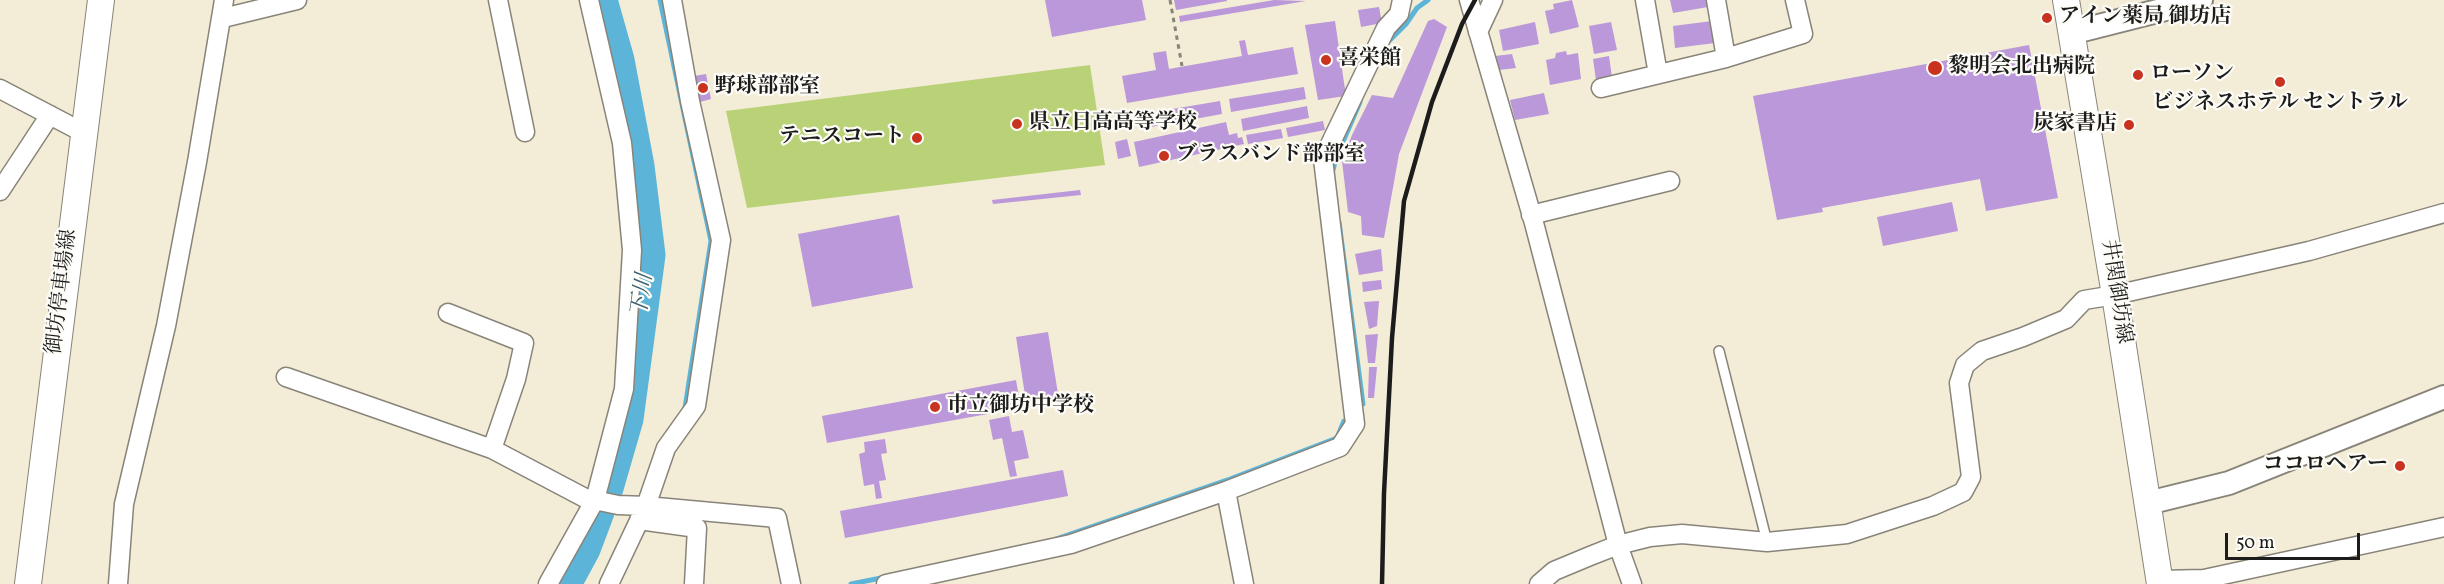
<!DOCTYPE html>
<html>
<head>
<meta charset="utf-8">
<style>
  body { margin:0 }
  #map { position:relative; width:2444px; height:584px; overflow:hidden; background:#f3ecd6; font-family:Vollkorn,serif }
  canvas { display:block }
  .scale { position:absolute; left:2225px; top:533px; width:135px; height:27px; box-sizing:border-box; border:3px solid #1c1c1c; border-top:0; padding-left:8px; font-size:18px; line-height:21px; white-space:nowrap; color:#1c1c1c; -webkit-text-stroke:4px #fdfcf7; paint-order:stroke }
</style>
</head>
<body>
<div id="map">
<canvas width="2444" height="584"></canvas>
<div class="scale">50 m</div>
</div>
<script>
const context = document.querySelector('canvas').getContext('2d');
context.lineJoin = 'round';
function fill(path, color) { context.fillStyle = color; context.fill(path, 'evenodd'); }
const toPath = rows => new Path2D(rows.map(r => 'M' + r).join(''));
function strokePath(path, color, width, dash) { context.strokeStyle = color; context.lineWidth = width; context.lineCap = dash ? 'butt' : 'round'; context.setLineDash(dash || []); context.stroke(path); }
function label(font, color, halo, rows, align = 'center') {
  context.font = font + ' Vollkorn,"Noto Serif JP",serif'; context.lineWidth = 4.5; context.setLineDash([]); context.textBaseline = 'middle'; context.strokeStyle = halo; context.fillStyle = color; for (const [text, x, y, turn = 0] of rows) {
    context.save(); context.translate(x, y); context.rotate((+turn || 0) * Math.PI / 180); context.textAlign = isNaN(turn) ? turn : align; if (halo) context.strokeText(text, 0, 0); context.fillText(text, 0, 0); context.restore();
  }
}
fill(toPath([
  [1090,65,1105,165,747,208,726,111]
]), '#b9d277');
strokePath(toPath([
  [660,0,711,241,685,408],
  [1388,42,1406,24,1417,8,1428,0],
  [1332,174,1336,158,1360,102],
  [1339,222,1363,404],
  [1056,539,1230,479,1337,438,1344,421],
  [851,584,886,577]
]), '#5cb5d9', 5);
strokePath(toPath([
  [565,584,584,549,607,488,627,419,649,255,638,166,618,60,601,0]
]), '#5cb5d9', 33);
fill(toPath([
  [1045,0,1142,0,1146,20,1052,37],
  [1174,0,1227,0,1227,1,1176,10],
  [1274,0,1306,1,1180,22,1179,16],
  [1572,0,1579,27,1550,34,1545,11,1554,9,1553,4],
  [1670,0,1707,0,1708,7,1673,13],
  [1379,7,1382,23,1361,27,1358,10],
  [1434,19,1447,27,1399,154,1384,238,1362,235,1361,216,1348,212,1342,161,1352,135,1372,95,1393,98,1428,21],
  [1335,21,1346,96,1318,100,1305,25],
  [1712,21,1715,43,1675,48,1673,26],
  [1535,22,1539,44,1503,51,1499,30],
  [1611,22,1617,50,1594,54,1589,26],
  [1245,40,1248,55,1293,47,1298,74,1127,103,1122,76,1156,70,1153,53,1166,51,1169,69,1242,56,1239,41],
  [2029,45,2058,198,1986,211,1980,179,1822,208,1823,212,1777,220,1753,96],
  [1566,51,1567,55,1578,53,1581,79,1550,85,1546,60,1555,58,1556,53],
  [1512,54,1516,68,1499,70,1495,56],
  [1609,56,1612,77,1596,80,1593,59],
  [706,74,711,99,700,102,694,76],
  [1304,87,1306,99,1231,112,1229,99],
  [1544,93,1549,114,1515,120,1510,100],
  [1220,101,1222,114,1140,129,1137,115],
  [1307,106,1309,118,1243,131,1241,119],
  [1323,121,1325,130,1288,137,1286,128],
  [1226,122,1229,135,1237,133,1238,138,1242,137,1244,144,1139,167,1134,142],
  [1281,129,1283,138,1248,144,1246,135],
  [1127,139,1131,156,1118,159,1115,142],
  [1080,190,1081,195,993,204,992,200],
  [1952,202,1958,231,1883,246,1877,217],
  [899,215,913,288,812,307,798,234],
  [1381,249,1383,271,1359,275,1355,254],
  [1381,280,1382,289,1363,292,1362,282],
  [1379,301,1377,326,1369,329,1364,302],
  [1048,332,1059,400,1027,408,1016,337],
  [1378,334,1375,363,1368,363,1365,335],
  [1369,367,1377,367,1374,398,1368,398],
  [1016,380,1021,408,827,443,822,416],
  [1009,416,1012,432,1023,430,1029,458,1014,461,1017,476,1010,477,1002,438,993,440,989,420],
  [885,439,887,453,881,454,886,480,879,481,882,498,876,499,874,484,864,486,859,454,865,452,864,442],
  [1063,470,1068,496,845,538,840,511]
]), '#bb98da');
const service = toPath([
  [1719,351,1767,542]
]);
const minor = toPath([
  [498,0,525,132],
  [1469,0,1534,223,1618,545,1632,584],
  [1645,0,1658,74],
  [1716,0,1726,58],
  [223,18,297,0],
  [1478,32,1493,0],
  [1601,88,1726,58,1803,34,1795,0],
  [0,89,84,133],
  [0,191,50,115],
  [1531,215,1670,181],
  [448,313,524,343,516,379,492,449],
  [286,377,492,449,585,498,618,505,646,506,777,518,791,584],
  [1226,491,1244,584],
  [639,520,697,528,694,584],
  [2159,580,2204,579,2444,527],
  [118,584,124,504,166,326,197,162,224,0],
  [548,584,595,500,624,389,632,250,622,143,589,0],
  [609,584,646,506,666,448,696,406,721,240,690,101,672,0],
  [886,584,1071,544,1226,491,1340,447,1355,424,1323,159,1386,28,1399,14,1402,0],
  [1539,584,1554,571,1590,556,1618,545,1650,537,1682,534,1767,542,1847,534,1933,506,1963,492,1971,477,1959,383,1965,365,1982,351,2023,337,2066,319,2084,300,2115,295,2309,251,2444,213]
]);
const tertiary = toPath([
  [2071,33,2201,0],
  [2148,503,2229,483,2444,397]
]);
const secondary = toPath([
  [2066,0,2115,295,2160,584],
  [28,584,101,0]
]);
strokePath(service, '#888479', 12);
strokePath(minor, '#888479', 21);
strokePath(tertiary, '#888479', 26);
strokePath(secondary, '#888479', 28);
strokePath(toPath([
  [1170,0,1182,66]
]), '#888479', 3, [4.5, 4.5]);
strokePath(service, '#fff', 9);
strokePath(minor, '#fff', 18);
strokePath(tertiary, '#fff', 22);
strokePath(secondary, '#fff', 26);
strokePath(toPath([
  [1382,584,1384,493,1392,338,1404,201,1432,102,1462,24,1475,0]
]), '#1c1c1c', 4.5);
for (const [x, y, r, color] of [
  [2047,18,6,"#c8321e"],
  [1326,60,6,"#c8321e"],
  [1935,68,8,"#c8321e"],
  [2138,75,6,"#c8321e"],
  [2280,82,6,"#c8321e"],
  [703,88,6,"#c8321e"],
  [1017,124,6,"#c8321e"],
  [2129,125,6,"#c8321e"],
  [917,138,6,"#c8321e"],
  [1164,156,6,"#c8321e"],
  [935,407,6,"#c8321e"],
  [2400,466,6,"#c8321e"]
]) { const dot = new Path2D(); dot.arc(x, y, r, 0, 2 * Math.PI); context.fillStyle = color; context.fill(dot); strokePath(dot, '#fdfcf7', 2); }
label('bold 21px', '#1c1c1c', '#fdfcf7', [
  ["アイン薬局 御坊店",2059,18],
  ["喜栄館",1338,60],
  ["黎明会北出病院",1948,68],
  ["ローソン",2150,75],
  ["野球部部室",715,88],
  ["ビジネスホテル セントラル",2280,104,"center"],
  ["県立日高高等学校",1029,124],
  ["炭家書店",2117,125,"right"],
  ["テニスコート",905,138,"right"],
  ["ブラスバンド部部室",1176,156],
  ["市立御坊中学校",947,407],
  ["ココロヘアー",2388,466,"right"]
], 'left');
label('21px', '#1c1c1c', '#fdfcf7', [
  ["御坊停車場線",63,292,-83],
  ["井関御坊線",2115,292,81]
]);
label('italic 22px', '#396171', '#fdfcf7', [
  ["下川",644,296,-82]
]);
</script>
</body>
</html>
